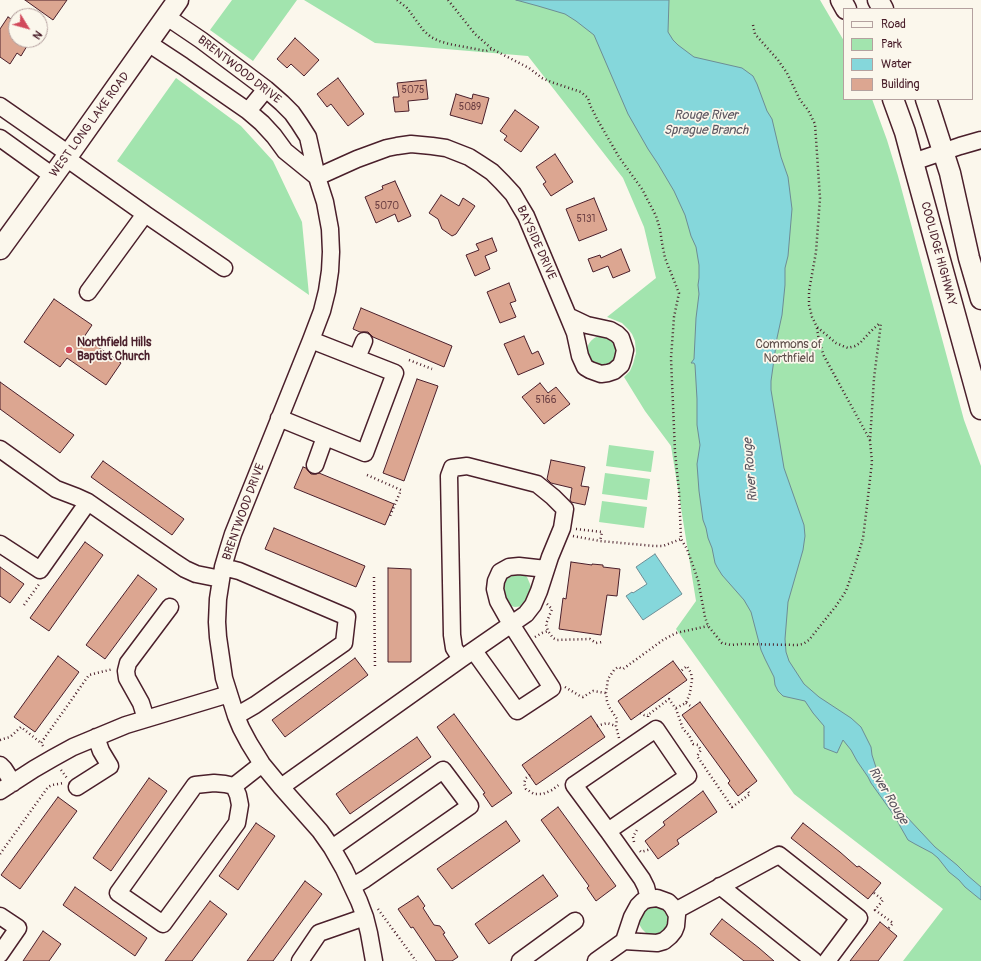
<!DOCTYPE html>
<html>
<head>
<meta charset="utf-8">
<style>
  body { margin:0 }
  #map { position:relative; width:981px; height:961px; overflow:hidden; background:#fbf7ec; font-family:Pangolin,sans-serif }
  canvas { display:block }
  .legend { position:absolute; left:843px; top:8px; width:130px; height:92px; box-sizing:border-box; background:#fbf7ec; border:1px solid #b4a19f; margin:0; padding:5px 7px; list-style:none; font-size:12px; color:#4a1f2b }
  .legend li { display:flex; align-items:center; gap:8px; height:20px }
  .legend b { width:20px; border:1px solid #b4a19f }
  .north { position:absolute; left:8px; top:8px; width:40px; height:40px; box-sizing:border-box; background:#fbf7ec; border:1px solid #b4a19f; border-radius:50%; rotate:127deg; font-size:11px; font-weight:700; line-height:16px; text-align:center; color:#4a1f2b }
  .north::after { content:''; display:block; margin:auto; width:14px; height:18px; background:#d1495b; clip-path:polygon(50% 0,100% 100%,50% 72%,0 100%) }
</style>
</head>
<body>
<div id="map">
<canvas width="981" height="961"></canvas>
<ul class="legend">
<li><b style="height:5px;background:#fbf7ec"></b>Road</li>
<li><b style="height:11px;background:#a2e4ae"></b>Park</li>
<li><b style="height:11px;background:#85d7db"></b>Water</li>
<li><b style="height:11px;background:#dca691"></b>Building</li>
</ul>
<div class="north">N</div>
</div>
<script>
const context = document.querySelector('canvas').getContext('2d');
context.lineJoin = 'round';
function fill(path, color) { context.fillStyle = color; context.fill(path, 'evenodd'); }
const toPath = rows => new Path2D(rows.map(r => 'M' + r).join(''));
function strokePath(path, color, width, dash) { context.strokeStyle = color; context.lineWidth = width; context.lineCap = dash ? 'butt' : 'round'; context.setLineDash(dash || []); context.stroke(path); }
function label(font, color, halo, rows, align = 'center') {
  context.font = font + ' Pangolin,sans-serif'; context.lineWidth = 3.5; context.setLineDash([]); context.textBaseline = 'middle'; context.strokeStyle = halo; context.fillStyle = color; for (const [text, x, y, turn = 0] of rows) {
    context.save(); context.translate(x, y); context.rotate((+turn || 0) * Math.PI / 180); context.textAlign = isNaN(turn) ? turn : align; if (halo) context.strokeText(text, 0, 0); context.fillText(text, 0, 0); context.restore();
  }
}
fill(toPath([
  [232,0,297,0,253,61,210,30],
  [304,0,820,0,844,41,844,99,872,99,887,140,898,176,964,420,981,466,981,961,903,961,943,909,794,794,676,629,696,601,671,446,645,411,624,377,630,371,633,364,636,353,635,341,632,334,628,329,622,323,607,317,656,278,644,227,623,178,528,56,375,43],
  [176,78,241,126,273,161,302,222,309,295,117,161],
  '587 351a15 15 0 1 1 30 0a15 15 0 1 1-30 0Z',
  [609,445,654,451,651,472,606,466],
  [605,473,650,479,647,500,602,494],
  [602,501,647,507,644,528,599,522],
  [516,574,524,574,527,577,530,584,532,591,524,606,515,607,511,606,509,604,506,600,503,584,505,579],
  [655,904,665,908,670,917,668,928,660,934,656,935,651,935,646,933,642,929,639,924,639,918,644,908]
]), '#a2e4ae');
const water = toPath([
  [516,0,669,0,668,32,673,40,678,45,694,57,742,68,753,76,757,84,767,111,772,119,781,157,788,177,792,209,788,256,785,268,785,285,782,315,777,338,771,381,771,390,784,468,804,525,805,536,803,550,788,602,785,639,786,652,789,661,804,684,819,697,851,718,861,727,871,747,872,755,880,780,894,801,905,815,935,847,957,865,967,875,981,887,981,900,965,887,959,880,949,872,938,858,932,853,915,844,908,840,900,826,896,818,871,783,868,777,857,761,851,750,843,740,837,753,824,748,824,726,813,713,805,701,787,697,783,696,778,691,775,685,774,677,765,659,761,650,751,612,744,600,722,575,717,567,715,563,712,548,708,538,706,528,703,520,699,491,697,464,700,445,697,425,697,399,695,365,694,363,691,363,694,359,696,318,699,294,698,285,699,278,699,265,696,247,691,236,685,215,674,191,658,164,648,149,628,114,594,35,576,21,565,14,538,6,516,0],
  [655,554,682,594,643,620,626,596,632,592,633,593,647,584,636,567,655,554]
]);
fill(water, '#85d7db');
strokePath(water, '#6d8d95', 1);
const building = toPath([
  [25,0,67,0,53,20,25,0],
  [8,17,16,22,16,40,19,40,27,46,21,56,17,53,10,64,0,57,0,29,8,17],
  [295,38,319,60,304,76,291,64,287,68,277,59,295,38],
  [338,78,364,114,348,126,331,104,327,107,317,94,338,78],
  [426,80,428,99,408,101,409,111,395,112,393,97,399,97,397,83,426,80],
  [456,94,472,99,473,94,489,98,482,124,450,115,456,94],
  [515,110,539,127,521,152,504,140,507,136,500,131,515,110],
  [555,154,573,182,551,196,543,184,546,182,536,167,555,154],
  [395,181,411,216,398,222,395,214,376,223,365,197,383,189,382,186,395,181],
  [441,195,459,206,463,198,475,206,456,234,452,236,442,229,438,219,429,213,441,195],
  [594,198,607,230,579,241,566,209,594,198],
  [492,238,497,251,485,256,490,269,475,276,466,255,479,250,476,244,492,238],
  [621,249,630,271,613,278,608,266,593,272,588,259,600,255,601,258,621,249],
  [509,283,516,301,510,303,516,317,500,323,487,292,509,283],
  [54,299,92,325,84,337,121,363,106,385,67,358,60,367,24,342,54,299],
  [361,308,452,346,444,367,373,337,368,332,360,332,353,329,361,308],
  [524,336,532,354,538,351,544,364,518,375,504,344,524,336],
  [417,379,438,386,404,481,383,473,417,379],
  [0,382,74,435,60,453,0,409,0,382],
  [540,383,548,393,556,387,570,404,544,424,522,397,540,383],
  [551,460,585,467,581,486,589,487,585,505,571,502,570,500,572,488,551,483,547,479,551,460],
  [103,461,184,519,172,535,91,477,103,461],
  [303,467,306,468,308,471,311,474,316,474,319,473,394,504,385,525,294,488,303,467],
  [274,528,365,566,356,587,265,549,274,528],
  [85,542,103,555,49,631,30,618,85,542],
  [571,562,592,565,592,564,603,565,603,567,620,569,617,596,607,595,601,635,559,629,563,598,566,599,571,562],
  [0,567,24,584,10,603,0,596,0,567],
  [388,568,411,569,411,662,388,662,388,568],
  [138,575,157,589,105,659,86,645,138,575],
  [58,656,79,672,35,732,14,717,58,656],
  [355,658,368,675,285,737,272,720,355,658],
  [673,661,687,680,631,720,618,701,673,661],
  [700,702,757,781,738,796,728,783,730,781,682,715,700,702],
  [454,714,512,793,492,807,483,794,485,793,437,727,454,714],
  [591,716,605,737,536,785,522,765,591,716],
  [417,737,431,757,350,814,336,794,417,737],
  [149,778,167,791,111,871,93,858,149,778],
  [703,791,717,812,677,840,679,844,658,859,645,841,665,825,663,822,703,791],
  [58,797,77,811,20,889,1,875,58,797],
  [558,807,616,886,596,901,587,888,589,886,541,820,558,807],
  [506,821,520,841,452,889,437,869,506,821],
  [256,823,275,836,238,890,219,876,256,823],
  [803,823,840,852,857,867,859,866,881,883,868,899,791,838,803,823],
  [543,875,558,896,489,944,475,924,543,875],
  [305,881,322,894,273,961,247,961,305,881],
  [75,887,147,938,135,956,63,905,75,887],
  [418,896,425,906,423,908,434,925,440,926,445,933,443,934,458,957,452,961,436,961,413,927,411,928,398,909,418,896],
  [210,901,227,914,192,961,165,961,210,901],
  [722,919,759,948,774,961,744,961,710,934,722,919],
  [880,922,897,936,878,961,850,961,880,922],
  [43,931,61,944,49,961,23,961,43,931]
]);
fill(building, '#dca691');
strokePath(building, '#4a1f2b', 1);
const minor = toPath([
  [167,17,201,40,266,89,282,103,292,113,299,123,308,137,317,177,325,202,330,229,331,252,330,271,327,291,322,311,311,340,233,534,228,550,223,567,218,599,217,622,218,637,224,678,236,716,241,728,249,743,262,764,281,787,320,831,332,848,344,869,359,901,365,917,369,933,374,961],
  [148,43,183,66,248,111,262,123,274,136,285,151,317,177],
  [0,106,69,154],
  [248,111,266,89],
  [0,138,53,176],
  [66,158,145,214,88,292],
  [913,162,960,146,981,140],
  [317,177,357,159,387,148,397,146,411,144,432,146,446,148,469,157,480,164,492,172,502,182,513,194,520,206,526,216,568,316,575,333,580,356,585,367,590,370,601,374,608,373,614,371,621,365,623,359,625,350,621,338,617,334,610,330,587,325,568,316],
  [145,214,224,268],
  [357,358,364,341],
  [279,418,365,453,395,373,311,340],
  [0,449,56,489,77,497,88,502,173,561,185,569,196,574,221,579],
  [315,465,325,437],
  [0,544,40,570,88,502],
  [223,567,239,571,347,617,344,643,255,705,236,716],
  [474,651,517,711,552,688,511,624,498,601,495,589,496,581,500,572,509,567,519,566,546,569],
  [146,719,141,703,127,678,126,671,128,663,170,607],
  [0,765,4,769,13,783],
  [234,786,225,784,214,783,195,785,118,893,163,924,237,823,240,805,238,795,234,786,262,764],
  [77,787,110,766,101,751,96,737],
  [281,787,461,659,526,614,533,605,539,591,550,557,562,528,565,509,553,497,537,484,467,466,452,468,449,476,452,635,454,648,461,659],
  [0,791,34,769,53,758,73,747,126,725,229,694],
  [608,831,574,785,656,729,688,776,608,831,642,879,646,887,649,899],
  [332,848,443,770,470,806,365,879,353,886],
  [720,886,814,961],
  [675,911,773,858,779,855,859,918,827,961],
  [0,916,18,928,0,954],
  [300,961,319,933,365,917],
  [520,961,575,921],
  [596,961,624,941,657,943,664,941,670,936,674,931,676,926,677,915,672,906,668,902,657,898,649,899,643,901,638,906,632,917,624,941]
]);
const major = toPath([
  [841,0,846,9],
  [878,0,883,9],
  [893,99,905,132,913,162,981,409],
  [926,99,931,114,950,173,969,258,981,299],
  [0,249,69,154,178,0]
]);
strokePath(minor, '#4a1f2b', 19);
strokePath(major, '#4a1f2b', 23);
strokePath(toPath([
  [397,0,407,8,424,31,431,37,439,41,449,44,486,51,492,49],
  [448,0,475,34,492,49,529,68,542,78,551,82,581,92,588,98,590,105,597,119,619,157,642,189,656,216,660,229,662,243,665,258,679,293,674,317,671,358,675,452,679,491,681,539,687,549,698,580,705,617,708,626,713,632,722,643,731,645,742,644,797,645,803,644,809,640,836,606,846,591,856,562,863,538,866,514,872,462,870,441,874,378,881,323],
  [753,25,755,34,778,60,787,73,800,100,808,110,815,124,820,198,816,252,809,291,809,305,812,317,817,327,836,343,843,346,848,348,855,346,860,343,870,332,880,323],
  [817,328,819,341,824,356,870,440],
  [409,360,432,369],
  [367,475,401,490,390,516,389,516],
  [576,529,602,532,600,541],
  [573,536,600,541,654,546,663,546,681,539],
  [374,577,375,669],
  [547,604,552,609,546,624,548,631,553,638,557,640,590,639,596,643,602,642],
  [24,605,40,583],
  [535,637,542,633,548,631],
  [565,687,580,696,583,697,593,691,606,693],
  [686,703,692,707],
  [676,708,686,703,690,693,692,679,691,673,687,666,681,671],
  [640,713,644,715,648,715],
  [648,717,648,715,669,699,676,709,683,729,689,735,693,744,698,745,701,750,697,756,732,807,750,794,746,789],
  [597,726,607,723,616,726],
  [619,738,616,726,617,719,609,707,607,701,606,693,608,679,614,670,618,667,623,669,663,640,676,633,708,626],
  [0,740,10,737,21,727,41,743],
  [43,746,41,743,89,675,113,669],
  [61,770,67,778],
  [530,775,526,778,524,783,526,789,534,794,543,794,552,790,560,784],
  [634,842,633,837,638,828],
  [640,851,641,852,651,849],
  [0,854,48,787,52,785,64,783],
  [874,893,883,900,875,910,893,923,888,929],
  [378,909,416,961]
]), '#4a1f2b', 2.5, [1, 3]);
strokePath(minor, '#fbf7ec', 16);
strokePath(major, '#fbf7ec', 20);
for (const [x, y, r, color] of [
  [69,350,4,"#d1495b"]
]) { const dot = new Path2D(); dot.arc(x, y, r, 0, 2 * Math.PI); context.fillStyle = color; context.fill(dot); strokePath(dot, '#fbf7ec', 1.5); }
label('10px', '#6e4144', null, [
  ["5075",413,90],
  ["5089",470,107],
  ["5070",387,206],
  ["5131",586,219],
  ["5166",546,400]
]);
label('12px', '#4a1f2b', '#fbf7ec', [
  ["BRENTWOOD DRIVE",239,70,38],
  ["WEST LONG LAKE ROAD",90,125,-54],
  ["BAYSIDE DRIVE",536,243,66],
  ["COOLIDGE HIGHWAY",938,254,75],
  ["BRENTWOOD DRIVE",244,512,-70]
]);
label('bold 12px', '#4a1f2b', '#fbf7ec', [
  ["Northfield Hills",77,343],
  ["Baptist Church",77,357]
], 'left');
label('12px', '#60504c', '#fbf7ec', [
  ["Commons of",789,345],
  ["Northfield",789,359]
]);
label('italic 13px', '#5c5660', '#fbf7ec', [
  ["Rouge River",706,116],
  ["Sprague Branch",706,131],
  ["River Rouge",751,470,-95],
  ["River Rouge",888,796,59]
]);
</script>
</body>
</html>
